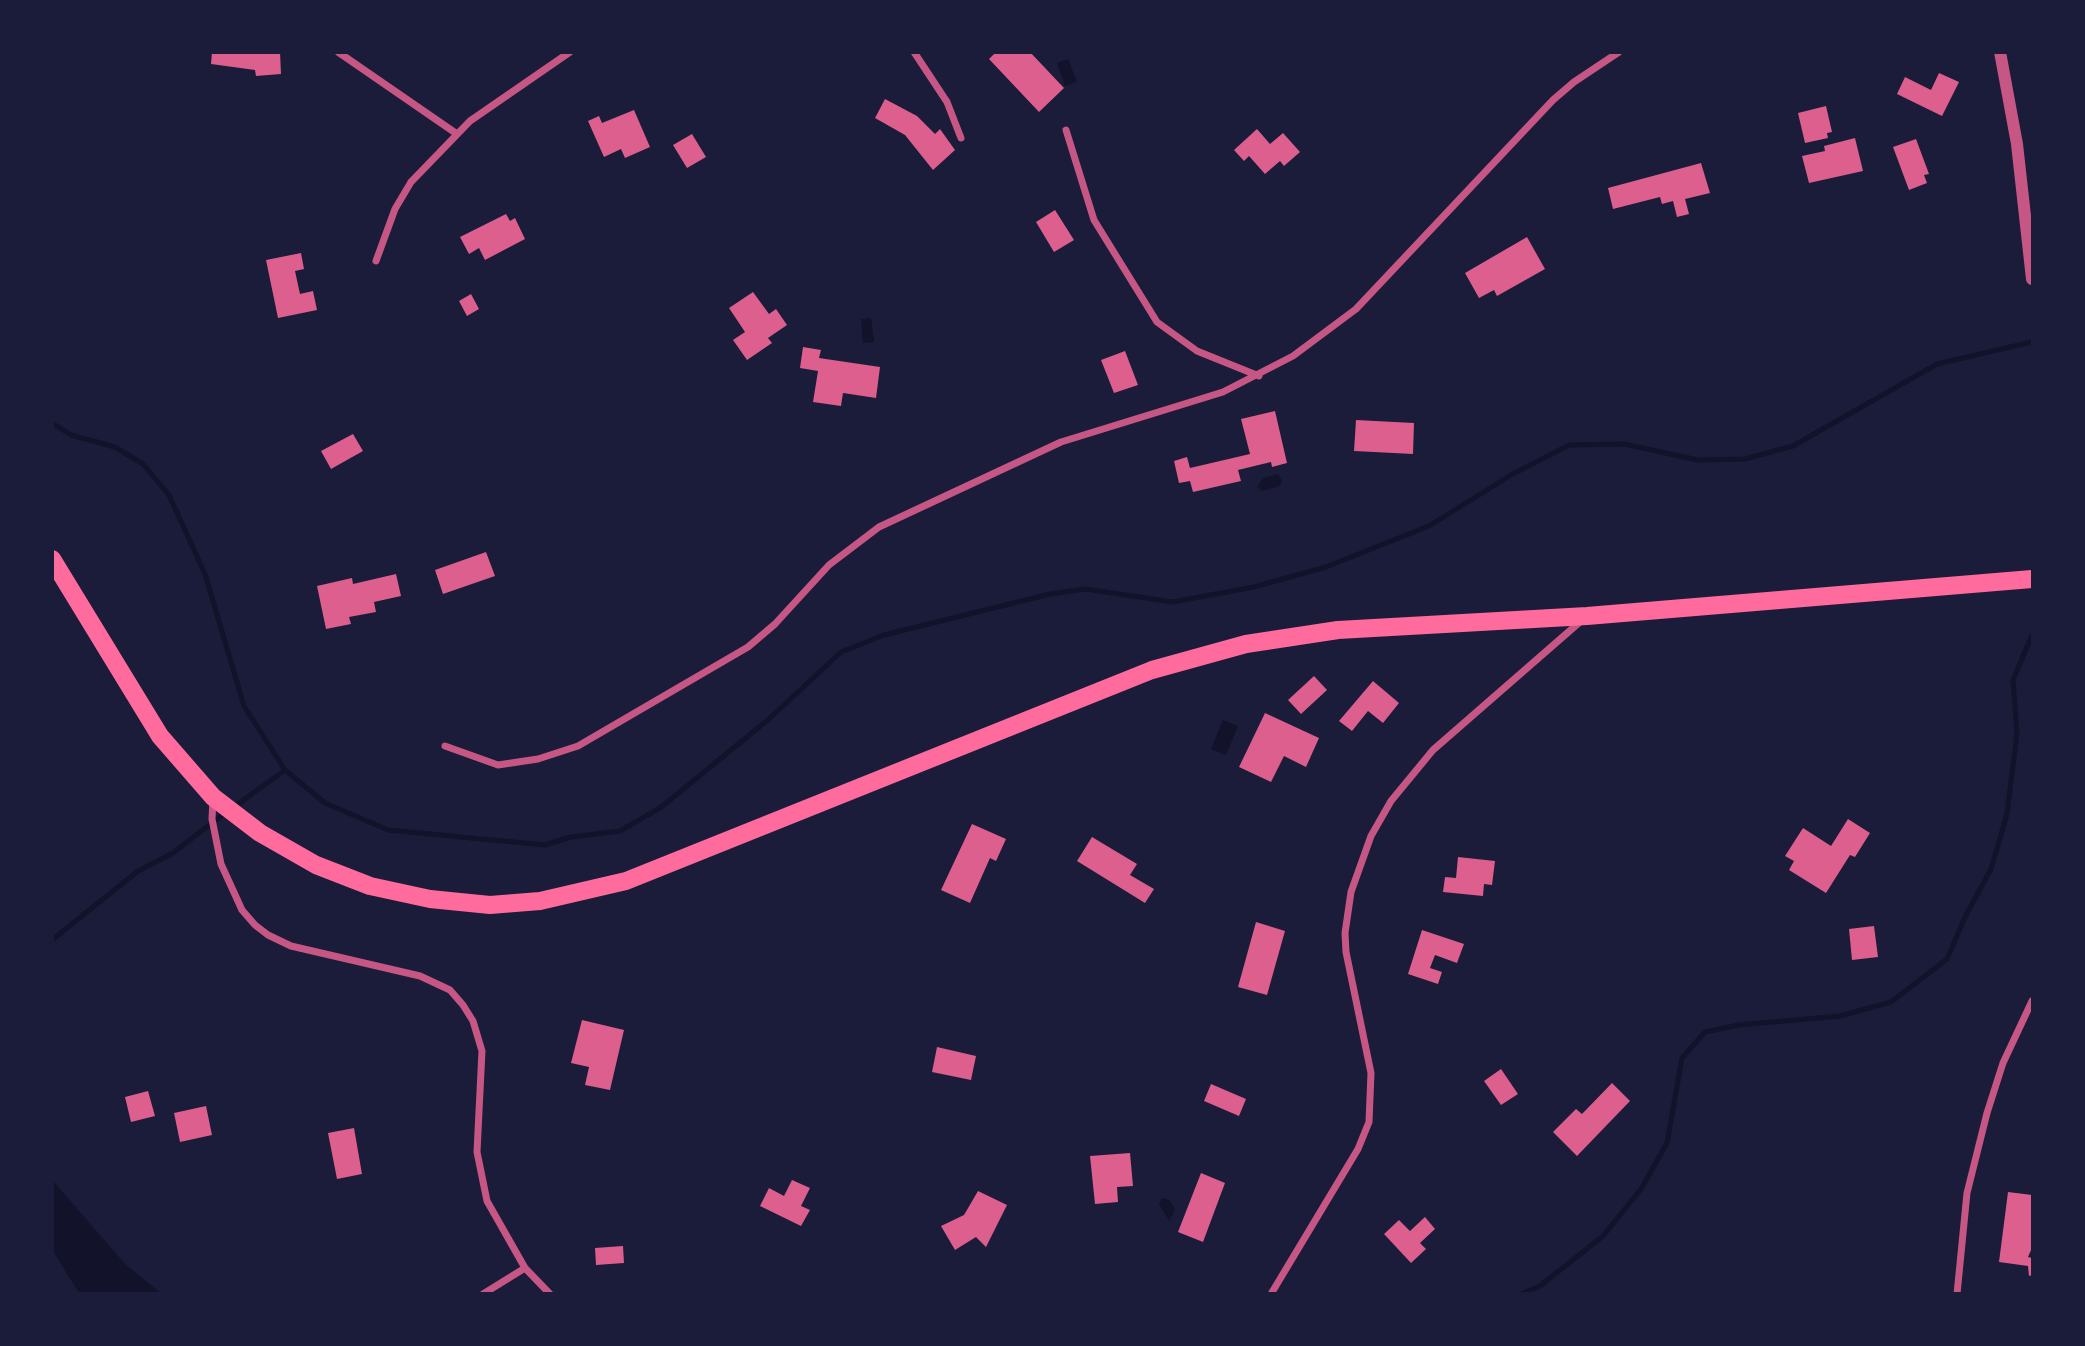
<!DOCTYPE html>
<html>
<head>
<meta charset="utf-8">
<style>
  body { margin:0 }
  #map { position:relative; width:2085px; height:1346px; overflow:hidden; background:#1b1b3a; font-family:Rubik,sans-serif }
  canvas { display:block }
  .frame { position:absolute; inset:0; border:54px solid #1b1b3a; pointer-events:none }
</style>
</head>
<body>
<div id="map">
<canvas width="2085" height="1346"></canvas>
<div class="frame"></div>
</div>
<script>
const context = document.querySelector('canvas').getContext('2d');
context.lineJoin = 'round';
function fill(path, color) { context.fillStyle = color; context.fill(path, 'evenodd'); }
const toPath = rows => new Path2D(rows.map(r => 'M' + r).join(''));
function strokePath(path, color, width, dash) { context.strokeStyle = color; context.lineWidth = width; context.lineCap = dash ? 'butt' : 'round'; context.setLineDash(dash || []); context.stroke(path); }
fill(toPath([
  [1068,59,1077,82,1065,86,1057,63],
  [871,318,874,342,863,343,861,319],
  [1278,474,1282,481,1279,486,1262,491,1257,487,1263,478],
  [1223,720,1238,726,1226,755,1211,749],
  [53,1181,126,1265,161,1293,79,1293,53,1251],
  [1162,1198,1170,1200,1175,1210,1169,1221,1159,1204]
]), '#12122b');
strokePath(toPath([
  [52,423,71,435,115,447,143,464,169,495,205,574,244,706,285,770,325,803,388,830,545,845,571,837,620,831,660,808,769,719,841,652,884,635,1050,594,1086,589,1172,602,1254,587,1326,567,1429,526,1511,475,1569,445,1624,444,1698,460,1745,459,1793,446,1937,364,2032,342],
  [234,807,285,770],
  [52,940,138,871,173,853,226,812],
  [1521,1294,1540,1286,1603,1236,1641,1189,1667,1143,1682,1058,1705,1032,1739,1025,1840,1016,1891,1002,1947,959,1966,915,1991,869,2007,814,2017,734,2013,680,2032,635]
]), '#12122b', 5);
fill(toPath([
  [212,52,280,52,281,74,256,76,255,70,211,64],
  [996,52,1030,52,1064,88,1039,112,989,59],
  [1939,73,1959,82,1942,116,1897,94,1905,77,1931,90],
  [885,99,917,116,935,134,940,129,955,150,933,170,905,135,875,118],
  [1826,106,1832,132,1827,133,1828,138,1805,143,1798,113],
  [634,110,650,147,625,158,621,149,604,157,588,121,599,116,602,123],
  [1257,129,1270,144,1283,133,1300,152,1284,166,1280,161,1265,174,1249,156,1244,161,1234,150],
  [692,134,706,157,687,168,673,145],
  [1855,138,1863,171,1809,183,1802,156,1825,151,1824,146],
  [1916,139,1929,174,1924,175,1927,183,1909,190,1893,147],
  [1701,163,1710,193,1685,199,1689,214,1677,217,1673,201,1662,204,1660,197,1613,209,1608,188],
  [1055,210,1074,240,1054,252,1036,222],
  [506,214,510,221,515,218,525,239,485,260,479,248,469,254,460,237],
  [1527,237,1545,269,1497,296,1494,290,1479,298,1465,273],
  [301,253,304,269,295,271,300,294,313,291,317,310,278,318,266,260],
  [753,292,769,314,776,309,787,325,768,338,772,343,747,360,733,340,745,332,729,308],
  [471,294,479,309,467,316,459,301],
  [803,347,821,350,819,358,880,367,876,398,843,393,841,406,813,402,818,371,800,368],
  [1125,351,1138,385,1114,393,1101,360],
  [1275,411,1287,463,1272,467,1271,462,1238,470,1241,481,1193,492,1190,481,1179,483,1174,461,1187,457,1190,468,1250,454,1241,419],
  [1356,420,1414,423,1413,454,1354,451],
  [353,434,363,451,331,469,321,451],
  [486,552,495,576,443,594,435,570],
  [396,574,401,596,374,602,376,612,349,617,351,624,326,629,317,586,352,578,353,584],
  [1314,676,1327,690,1301,714,1288,700],
  [1373,681,1399,703,1383,723,1368,711,1352,731,1339,721],
  [1265,713,1319,738,1306,767,1284,756,1271,782,1239,767],
  [1848,819,1870,833,1855,857,1850,855,1826,893,1789,870,1794,861,1785,856,1803,828,1831,846],
  [972,824,1006,839,996,861,990,858,970,903,941,890],
  [1092,837,1137,864,1130,875,1154,889,1145,903,1077,861],
  [1458,857,1495,861,1492,885,1484,884,1483,896,1443,892,1445,877,1456,878],
  [1256,922,1285,931,1267,995,1238,987],
  [1874,926,1878,957,1852,960,1849,929],
  [1422,930,1464,944,1457,963,1435,955,1430,968,1442,972,1438,984,1408,974],
  [582,1020,624,1030,610,1090,585,1085,589,1067,571,1063],
  [937,1047,976,1056,971,1080,932,1072],
  [1501,1069,1518,1094,1501,1105,1484,1081],
  [1612,1083,1630,1101,1577,1156,1553,1132,1576,1109,1582,1114],
  [1211,1084,1246,1099,1239,1116,1204,1101],
  [148,1091,155,1116,131,1122,125,1097],
  [206,1106,212,1135,180,1142,174,1113],
  [354,1128,362,1174,337,1179,328,1133],
  [1130,1153,1133,1186,1117,1187,1118,1202,1095,1204,1090,1156],
  [1201,1173,1225,1183,1203,1242,1178,1232],
  [792,1180,810,1188,801,1206,810,1210,801,1226,760,1206,769,1188,784,1196],
  [978,1191,1007,1205,986,1247,976,1237,955,1250,941,1226,964,1215],
  [2008,1192,2032,1195,2032,1248,2028,1257,2032,1258,2032,1275,2029,1276,2028,1266,1999,1262],
  [1425,1217,1435,1229,1420,1243,1426,1249,1411,1263,1384,1234,1399,1220,1410,1231],
  [623,1246,624,1263,596,1265,595,1248]
]), '#dd5f8e');
strokePath(toPath([
  [338,52,457,134],
  [914,52,947,102,961,138],
  [1066,130,1094,220,1157,322,1197,351,1259,376],
  [376,261,395,209,411,182,470,121,570,52],
  [445,746,498,765,538,759,578,746,748,647,775,624,829,565,879,527,1061,442,1223,392,1293,356,1356,309,1553,100,1574,82,1619,52],
  [213,799,212,819,221,864,242,910,255,925,268,935,291,946,420,976,450,990,463,1005,473,1021,482,1051,477,1152,487,1201,525,1268,550,1294],
  [483,1294,525,1268],
  [1271,1294,1358,1149,1369,1122,1371,1073,1346,952,1345,933,1351,892,1371,836,1391,801,1433,750,1581,621],
  [1957,1294,1967,1193,1987,1113,2003,1063,2032,1001]
]), '#c65784', 7);
strokePath(toPath([
  [2000,52,2017,144,2032,279]
]), '#c65784', 12);
strokePath(toPath([
  [52,559,160,736,213,797,260,833,316,865,370,886,430,899,490,905,540,901,626,881,1152,670,1246,644,1338,630,1587,616,2032,579]
]), '#ff6b9d', 18);
</script>
</body>
</html>
